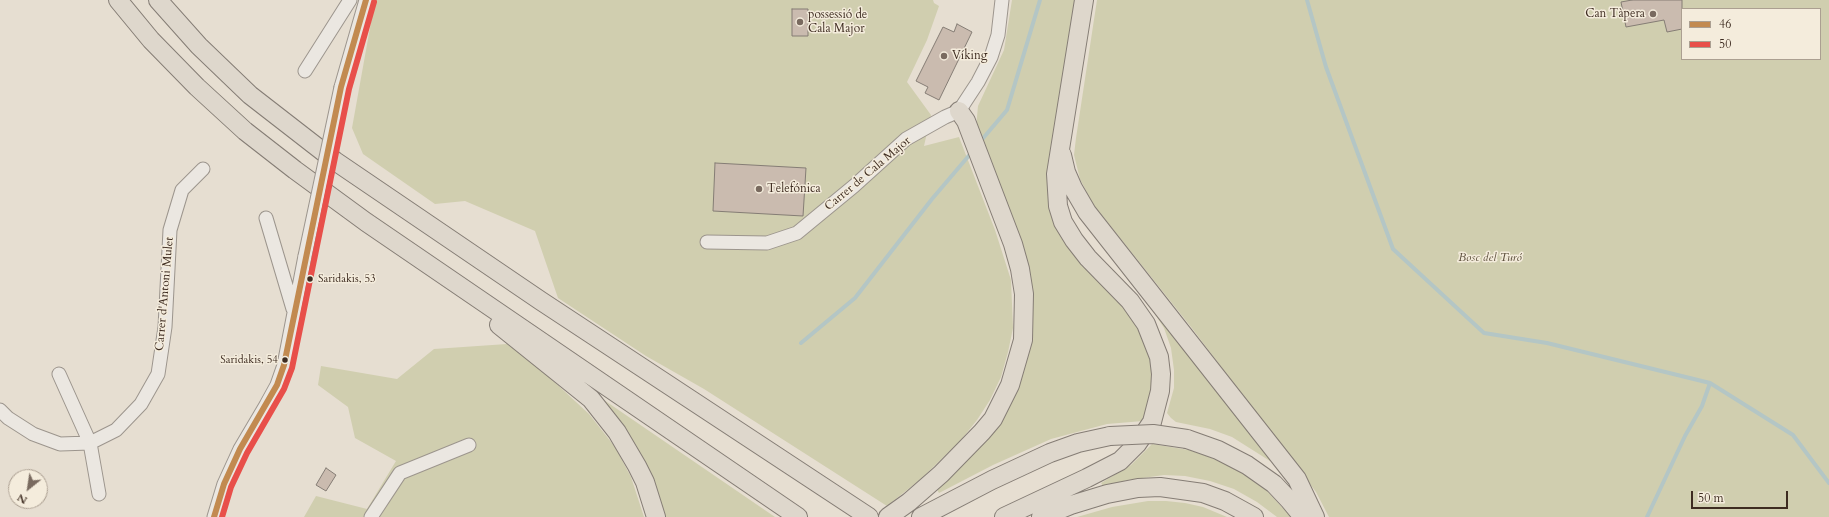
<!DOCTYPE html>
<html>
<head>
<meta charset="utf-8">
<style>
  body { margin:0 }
  #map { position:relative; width:1829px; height:517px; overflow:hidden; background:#e6ded1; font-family:Cardo,serif }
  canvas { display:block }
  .legend { position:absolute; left:1681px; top:8px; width:140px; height:52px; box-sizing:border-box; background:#f4ecdc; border:1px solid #ab9f91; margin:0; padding:5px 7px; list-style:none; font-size:12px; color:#3e2c21 }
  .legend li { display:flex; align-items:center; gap:8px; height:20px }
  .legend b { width:20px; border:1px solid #ab9f91 }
  .north { position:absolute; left:8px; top:469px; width:40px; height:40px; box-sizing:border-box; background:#f4ecdc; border:1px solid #ab9f91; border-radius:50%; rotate:210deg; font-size:11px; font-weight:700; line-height:16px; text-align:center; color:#3e2c21 }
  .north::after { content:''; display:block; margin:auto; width:14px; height:18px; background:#796a5f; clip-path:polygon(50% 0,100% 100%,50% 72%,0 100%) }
  .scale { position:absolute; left:1691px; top:491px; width:97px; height:18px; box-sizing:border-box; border:2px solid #3e2c21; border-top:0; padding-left:5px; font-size:12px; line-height:14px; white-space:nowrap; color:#3e2c21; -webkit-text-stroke:3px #f4ecdc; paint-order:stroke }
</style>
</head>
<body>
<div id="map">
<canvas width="1829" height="517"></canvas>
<ul class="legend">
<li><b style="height:5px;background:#c28a50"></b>46</li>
<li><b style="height:5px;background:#e84f4a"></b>50</li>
</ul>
<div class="north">N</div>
<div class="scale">50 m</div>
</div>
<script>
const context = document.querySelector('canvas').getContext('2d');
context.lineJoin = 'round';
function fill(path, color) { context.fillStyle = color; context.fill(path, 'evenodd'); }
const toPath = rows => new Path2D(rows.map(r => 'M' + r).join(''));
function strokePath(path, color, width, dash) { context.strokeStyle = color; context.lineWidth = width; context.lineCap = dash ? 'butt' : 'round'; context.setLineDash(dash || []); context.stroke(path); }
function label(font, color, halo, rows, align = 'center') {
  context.font = font + ' Cardo,serif'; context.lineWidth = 3; context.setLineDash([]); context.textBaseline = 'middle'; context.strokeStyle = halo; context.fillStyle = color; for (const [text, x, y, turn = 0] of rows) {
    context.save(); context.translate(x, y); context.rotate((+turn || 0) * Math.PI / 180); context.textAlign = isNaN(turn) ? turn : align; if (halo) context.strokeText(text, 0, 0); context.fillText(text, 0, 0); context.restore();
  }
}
fill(toPath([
  [375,0,933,0,934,3,939,6,927,40,907,82,931,115,924,146,959,137,995,230,1011,280,1013,328,1008,352,1001,377,990,400,977,420,961,440,922,478,887,506,704,389,646,356,558,298,535,231,465,201,435,204,363,154,352,128],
  [1012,0,1075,0,1047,174,1050,205,1142,334,1152,366,1153,378,1150,405,1143,421,1107,424,1051,439,993,465,939,493,936,488,963,464,1031,339,976,128,978,106,1004,50],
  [1097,0,1829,0,1829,517,1329,517,1316,492,1191,327,1093,204,1080,179,1074,155,1076,138],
  [1682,9,1820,9,1820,59,1682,59],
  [1151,308,1272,459,1270,461,1232,437,1210,429,1176,422,1171,418,1167,413,1174,388,1174,370,1171,348,1164,328],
  [507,344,535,364,589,414,615,447,631,477,644,517,304,517,316,496,367,509,396,461,355,438,348,407,318,385,321,366,397,379,434,349],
  [601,398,775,517,665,517,656,485,636,445],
  [1152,444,1189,450,1209,457,1230,466,1249,477,1267,491,1291,517,1277,517,1257,502,1234,489,1210,481,1185,476,1164,475,1128,480,1103,486,1101,483,1131,465],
  [1148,501,1166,501,1185,503,1203,507,1227,517,1077,517,1112,507]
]), '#d0ceaf');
strokePath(toPath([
  [1307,0,1326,67,1393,249,1484,333,1547,343,1710,383,1793,435,1829,483],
  [979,143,1007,110,1040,0],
  [801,343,855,298,932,199,972,152],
  [1647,517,1685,436,1702,406,1710,383]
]), '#b4c6c5', 4);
const building = toPath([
  [1632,0,1682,0,1682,29,1667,32,1664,20,1626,27,1621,2,1632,0],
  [792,9,808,9,808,36,792,36,792,9],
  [957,24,972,32,939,100,925,93,928,87,916,81,943,27,954,32,957,24],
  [715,163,806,168,803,216,713,211,715,163],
  [326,468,336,475,326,491,316,485,326,468]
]);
fill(building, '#cabbaf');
strokePath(building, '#857d75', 1);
const minor = toPath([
  [305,71,350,0],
  [341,87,366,0],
  [266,218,293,309],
  [707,242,767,243,797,233,854,186,906,139,945,117,959,111,978,82,991,57,998,35,1002,0],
  [59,374,90,443,99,494],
  [0,410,8,418,33,434,60,444,90,443,116,430,141,404,158,374,165,327,170,230,182,190,203,169],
  [214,517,224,484,240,449,266,405,277,385,284,365,305,256],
  [371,517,400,473,469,445]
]);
const highway = toPath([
  [118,0,151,40,197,87,245,131,295,170,366,222,798,517],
  [158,0,199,46,250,95,335,161,541,301,869,517],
  [1062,155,1066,172,1073,188,1087,212,1297,479,1315,517],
  [499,325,591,399,617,432,637,466,645,482,656,517],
  [1187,439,1218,450,1247,465,1274,484,1289,500,1303,517],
  [888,517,909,502,941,474,982,432,993,419,1010,385,1023,340,1024,294,1020,269,1013,244,966,121,959,111],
  [921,517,992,480,1050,453,1078,443,1110,436],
  [1004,517,1087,478,1120,461,1137,444,1152,422,1160,391,1161,374,1159,357,1146,324,1130,301,1088,258,1074,240,1063,222,1058,206,1056,174,1084,0],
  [1041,517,1071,505,1107,494,1138,488,1160,487,1203,493,1225,501,1254,517]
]);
strokePath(minor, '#9c958d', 15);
strokePath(highway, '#857d75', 20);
strokePath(minor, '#ebe7e1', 13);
strokePath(highway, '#ded7cc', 18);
const minorBridge = toPath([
  [305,256,341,87]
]);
const highwayBridge = toPath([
  [1110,436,1153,434,1187,439]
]);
strokePath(minorBridge, '#9c958d', 15, []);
strokePath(highwayBridge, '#857d75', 20, []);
strokePath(minorBridge, '#ebe7e1', 13);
strokePath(highwayBridge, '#ded7cc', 18);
strokePath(toPath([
  [214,517,224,484,240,449,277,385,284,365,341,87,366,0]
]), '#c28a50', 6);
strokePath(toPath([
  [222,517,231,487,247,453,284,389,292,368,349,89,374,2]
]), '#e84f4a', 6);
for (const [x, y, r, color] of [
  [1653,14,4,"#796a5f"],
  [800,22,4,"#796a5f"],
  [944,56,4,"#796a5f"],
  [759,189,4,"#796a5f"],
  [310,279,3.5,"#3e2c21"],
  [285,360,3.5,"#3e2c21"]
]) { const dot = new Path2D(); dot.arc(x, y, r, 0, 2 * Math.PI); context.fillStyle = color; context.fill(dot); strokePath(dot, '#f4ecdc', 1.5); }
label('11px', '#3e2c21', '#f4ecdc', [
  ["Saridakis, 53",318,279],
  ["Saridakis, 54",278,360,"right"]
], 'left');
label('12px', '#3e2c21', '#f4ecdc', [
  ["Can Tàpera",1645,14,"right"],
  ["possessió de",808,15],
  ["Cala Major",808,29],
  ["Víking",952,56],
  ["Telefónica",767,189]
], 'left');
label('12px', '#3e2c21', '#f4ecdc', [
  ["Carrer de Cala Major",868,174,-40],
  ["Carrer d'Antoni Mulet",165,294,-85]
]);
label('italic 12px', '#5e513e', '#f4ecdc', [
  ["Bosc del Turó",1490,258]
]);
</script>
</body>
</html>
